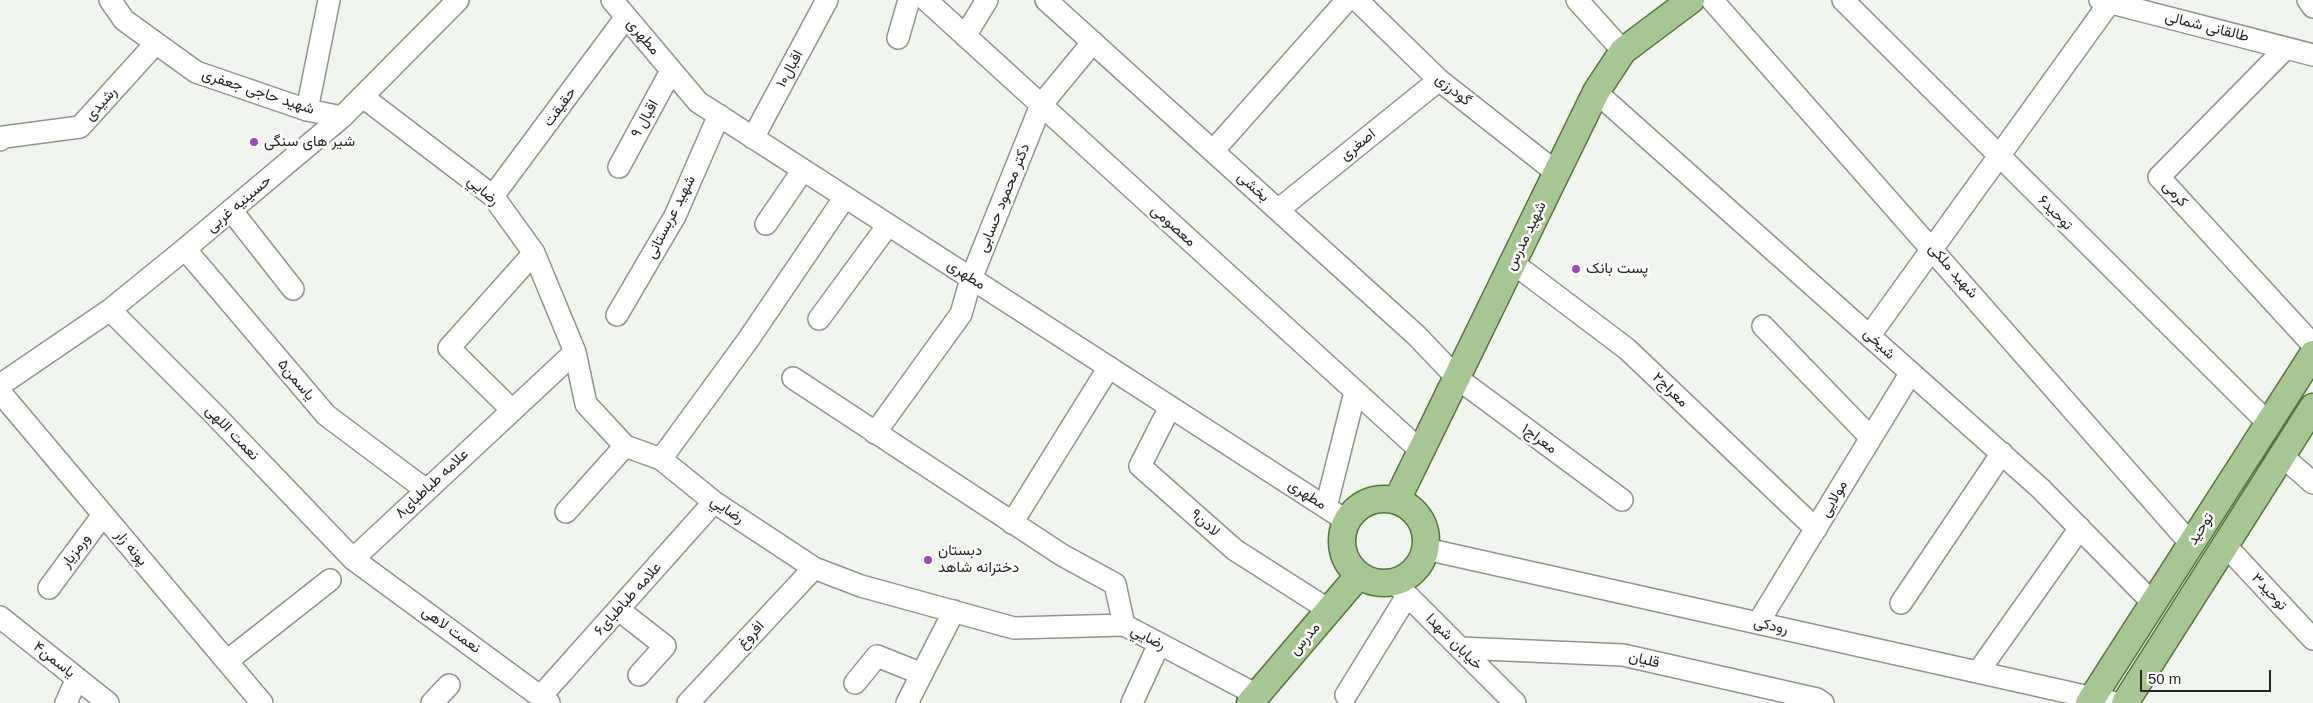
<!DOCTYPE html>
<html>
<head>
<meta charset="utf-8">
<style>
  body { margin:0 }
  #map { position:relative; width:2313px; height:703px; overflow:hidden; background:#f0f6ed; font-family:Helvetica,sans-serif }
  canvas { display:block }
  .scale { position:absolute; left:2140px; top:670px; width:131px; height:22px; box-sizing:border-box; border:2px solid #242723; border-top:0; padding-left:6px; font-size:15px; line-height:18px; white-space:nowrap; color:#242723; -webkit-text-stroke:4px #fff; paint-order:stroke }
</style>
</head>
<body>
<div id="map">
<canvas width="2313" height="703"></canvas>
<div class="scale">50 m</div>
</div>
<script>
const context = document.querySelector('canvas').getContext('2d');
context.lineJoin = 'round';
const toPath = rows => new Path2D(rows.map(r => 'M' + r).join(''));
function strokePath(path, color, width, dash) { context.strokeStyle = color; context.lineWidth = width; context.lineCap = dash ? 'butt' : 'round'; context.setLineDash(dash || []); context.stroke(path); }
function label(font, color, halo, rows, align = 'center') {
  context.font = font + ' Helvetica,Vazirmatn,sans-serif'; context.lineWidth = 5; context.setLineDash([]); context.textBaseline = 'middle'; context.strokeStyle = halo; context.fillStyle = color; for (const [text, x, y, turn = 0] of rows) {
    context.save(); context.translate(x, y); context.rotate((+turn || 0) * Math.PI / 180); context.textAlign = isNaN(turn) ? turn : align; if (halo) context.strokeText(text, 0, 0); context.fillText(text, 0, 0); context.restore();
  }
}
const minor = toPath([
  [110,0,124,20,196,72,307,110,342,117],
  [612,0,698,102,1347,521],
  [926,0,1421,451],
  [1046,0,1417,336,1457,378,1622,500],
  [1357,0,1439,80,1557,173],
  [1577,0,1623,51],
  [1712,0,2191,544],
  [1843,0,2268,423],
  [2100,0,2313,55],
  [2308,0,2313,7],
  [965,36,987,0],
  [898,38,909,0],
  [2286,48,2159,177,2313,345],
  [1596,92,2040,488,2153,603],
  [363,97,493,196,534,253,575,352,586,404,625,446,661,459,714,502,814,568,861,586,1014,628,1124,625,1257,695],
  [307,110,329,0],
  [753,138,827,0],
  [0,140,4,137,80,127,156,43],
  [1213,151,1347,0],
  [619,167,671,71],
  [493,196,626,17],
  [231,210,293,289],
  [1278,210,1439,80],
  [766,224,803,170],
  [185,249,326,415,426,490],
  [1513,263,1627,349,1816,529],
  [110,310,213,413,353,559,549,703],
  [617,315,675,216,719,115],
  [819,319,888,225],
  [1763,326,1870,437],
  [1870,335,2110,2],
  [793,378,1062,555,1115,584,1124,625],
  [0,385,110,310,185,249,342,117,458,0],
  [0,392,262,703],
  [1170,407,1140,466,1235,550,1329,610],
  [512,410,449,348,534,253],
  [875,433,961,314,971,279,1041,105,1093,42],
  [2282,456,2313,483],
  [661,459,748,340,845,197],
  [1326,507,1355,392],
  [566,512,625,446],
  [1012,523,1109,367],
  [2225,545,2313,639],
  [1426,549,2116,703],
  [353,559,575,352],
  [1394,582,1515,703],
  [49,588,103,515],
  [1901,603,2002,453],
  [619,610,665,646,639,675],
  [0,617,108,703],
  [1758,623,1910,374],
  [1460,648,1623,655,1817,699,1823,703],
  [227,661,330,580],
  [1978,672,2080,528],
  [855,683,877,656,922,674],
  [1346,695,1407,596],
  [541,696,714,502],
  [66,703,77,678],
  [432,703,449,685],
  [688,703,814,568],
  [907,703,954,611],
  [1132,703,1159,644]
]);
const major = toPath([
  '1342 541a42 42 0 1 1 84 0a42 42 0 1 1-84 0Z',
  [1397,500,1596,92,1623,51,1691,0],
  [1250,703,1359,575],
  [2089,703,2313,354],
  [2125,703,2313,407]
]);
strokePath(minor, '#8f958c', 24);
strokePath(major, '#52763c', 29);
strokePath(minor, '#fff', 21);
strokePath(major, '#a6c792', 26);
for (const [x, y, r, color] of [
  [254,142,5,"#9a4bbb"],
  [1576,269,5,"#9a4bbb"],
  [928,560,5,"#9a4bbb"]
]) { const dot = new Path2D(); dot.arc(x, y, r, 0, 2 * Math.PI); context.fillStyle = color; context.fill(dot); strokePath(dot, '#fff', 2); }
label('15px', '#242723', '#fff', [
  ["طالقانی شمالی",2207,27,14],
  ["مطهری",643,37,50],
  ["اقبال۱۰",790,69,-62],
  ["گودرزی",1453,90,39],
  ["شهید حاجی جعفری",258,92,18],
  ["رشیدی",101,104,-48],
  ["حقیقت",560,107,-54],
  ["اقبال ۹",645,119,-61],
  ["اصغری",1358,145,-39],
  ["بخشی",1253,187,42],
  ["رضایي",483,191,42],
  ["کرمی",2175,194,48],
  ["دکتر محمود حسابی",1004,198,-68],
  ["حسینیه غربی",239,204,-40],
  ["توحید۶",2055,213,45],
  ["شهید عربستانی",671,217,-63],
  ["معصومی",1173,226,42],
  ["شهید مدرس",1526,236,-64],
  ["شهید ملکی",1953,271,49],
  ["مطهری",966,275,33],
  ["شیخی",1879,344,44],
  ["یاسمن۵",296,380,50],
  ["معراج۲",1670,390,44],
  ["نعمت اللهی",232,433,46],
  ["معراج۱",1539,439,36],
  ["علامه طباطبای۸",432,484,-43],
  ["مطهری",1307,495,33],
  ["مولایی",1834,499,-60],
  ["رضایي",727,510,34],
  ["لادن۹",1205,523,42],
  ["توحید",2201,529,-57],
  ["پونه زار",131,548,50],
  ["ورمزیار",76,551,-53],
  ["توحید۳",2269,592,47],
  ["علامه طباطبای۶",628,599,-48],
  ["رودکی",1771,626,13],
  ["نعمت لاهی",451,630,36],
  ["افروغ",751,635,-47],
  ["رضایي",1148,638,27],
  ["مدرس",1305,639,-49],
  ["خیابان شهدا",1454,642,45],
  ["یاسمن۴",54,660,38],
  ["قلیان",1644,660,13]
]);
label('15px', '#242723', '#fff', [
  ["شیر های سنگی",264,142],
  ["پست بانک",1586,269],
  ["دبستان",938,551],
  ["دخترانه شاهد",938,568]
], 'left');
</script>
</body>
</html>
